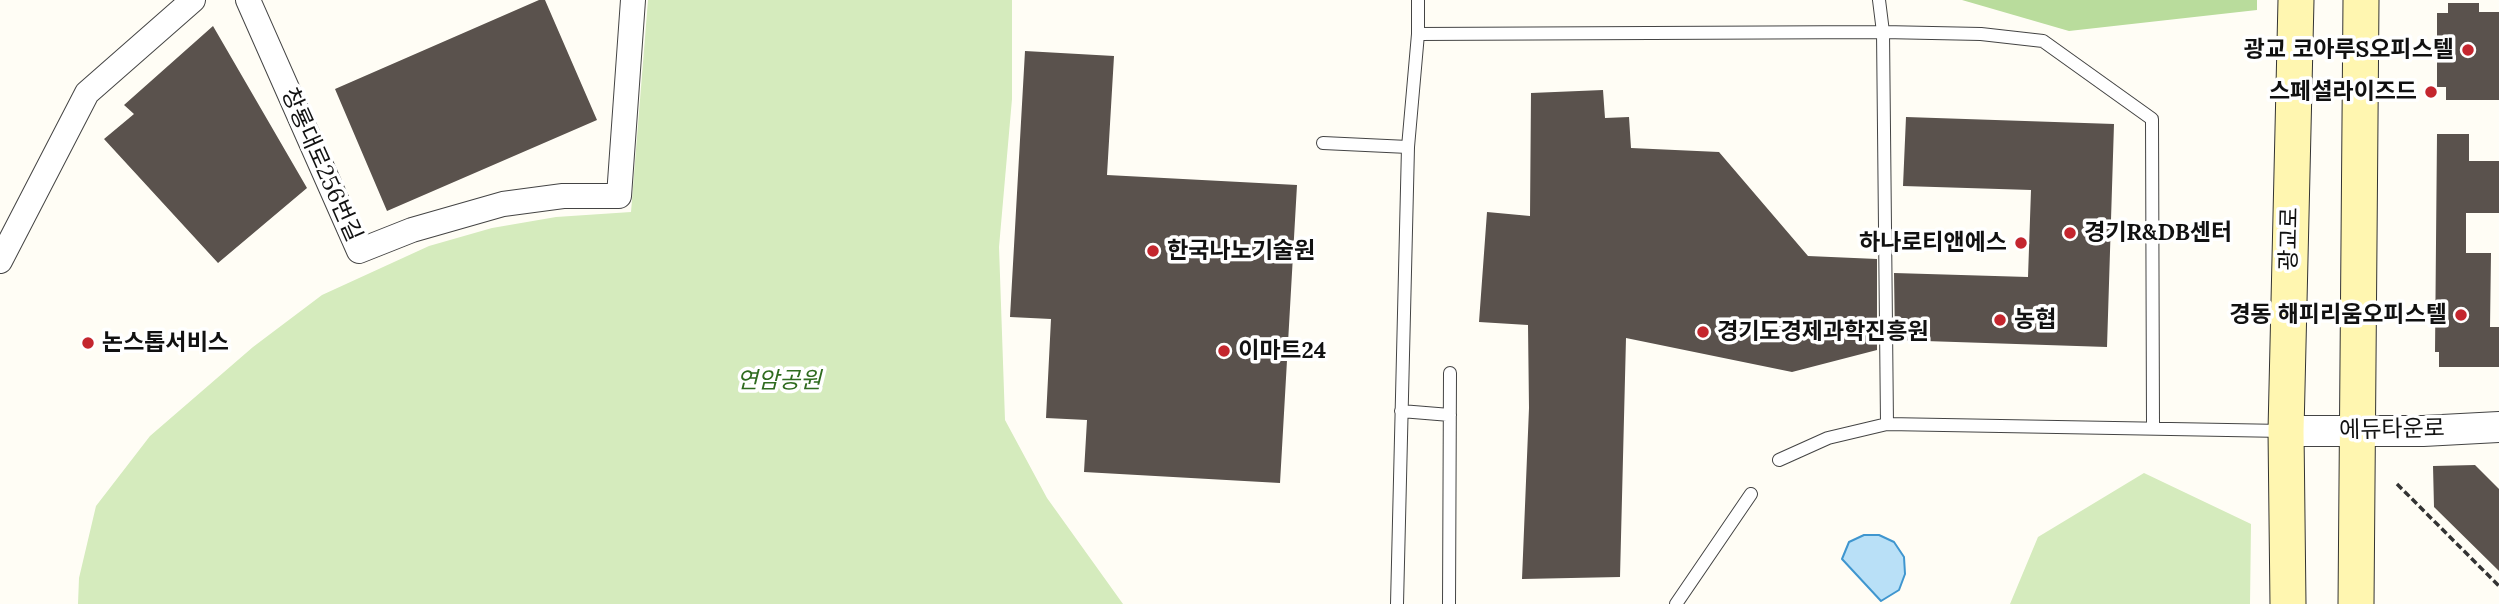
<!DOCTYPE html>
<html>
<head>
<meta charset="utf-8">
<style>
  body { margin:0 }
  canvas { display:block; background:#fffdf5 }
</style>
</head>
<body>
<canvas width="2499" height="604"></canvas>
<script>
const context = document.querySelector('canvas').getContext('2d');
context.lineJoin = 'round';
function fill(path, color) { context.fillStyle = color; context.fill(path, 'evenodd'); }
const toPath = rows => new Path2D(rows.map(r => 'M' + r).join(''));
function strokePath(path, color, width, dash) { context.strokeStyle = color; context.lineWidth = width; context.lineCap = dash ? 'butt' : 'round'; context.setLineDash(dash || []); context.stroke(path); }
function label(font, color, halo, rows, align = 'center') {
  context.font = font + ' Lora,"Noto Sans KR",serif'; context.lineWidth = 7; context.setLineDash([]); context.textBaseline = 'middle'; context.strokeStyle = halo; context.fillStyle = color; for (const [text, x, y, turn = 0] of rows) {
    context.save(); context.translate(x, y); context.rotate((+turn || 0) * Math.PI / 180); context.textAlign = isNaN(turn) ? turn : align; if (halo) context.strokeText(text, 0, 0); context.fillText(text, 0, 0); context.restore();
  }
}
fill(toPath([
  [648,0,1012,0,1012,99,999,247,1005,420,1047,498,1123,604,78,604,79,578,96,506,150,436,253,347,322,295,429,246,492,228,556,217,631,212],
  [2144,473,2251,524,2250,604,2010,604,2038,537]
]), '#d5ebbd');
fill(toPath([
  [1962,0,2257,0,2257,10,2069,31]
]), '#b9dc9c');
const water = toPath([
  [1864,535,1879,535,1894,542,1904,557,1905,574,1899,590,1881,601,1842,559,1849,542,1864,535]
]);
fill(water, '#b9e0f7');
strokePath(water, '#3f96cf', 2);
fill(toPath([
  [539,0,545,0,597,120,387,211,335,89],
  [2448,3,2479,3,2479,12,2499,12,2499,100,2446,100,2446,87,2437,87,2437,13,2448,13],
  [213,26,307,188,218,263,104,139,134,114,124,105],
  [1025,51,1114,56,1107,175,1297,185,1280,483,1084,472,1087,420,1046,418,1051,319,1010,317],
  [1603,90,1605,118,1629,117,1631,148,1719,152,1808,256,1877,259,1877,350,1792,372,1626,338,1620,577,1522,579,1529,408,1528,325,1479,322,1487,212,1530,216,1531,93],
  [1906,117,2114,124,2107,347,1895,340,1894,273,2028,277,2031,190,1903,186],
  [2437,134,2469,134,2469,161,2499,161,2499,213,2466,213,2466,253,2491,253,2490,327,2499,327,2499,367,2439,367,2439,352,2435,352],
  [2475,465,2499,489,2499,571,2434,507,2433,466]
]), '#5a524d');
const service = toPath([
  [1879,0,1883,32,1887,424],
  [1418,34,1883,32,1981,34,2043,41,2152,119,2153,427],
  [1323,143,1408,147],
  [1401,411,1450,415],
  [1779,460,1828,438,1887,424,2284,431],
  [1397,604,1408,147,1418,34,1418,0],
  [1449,604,1450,373],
  [1676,604,1751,494]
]);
const minor = toPath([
  [248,0,359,251,412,230,503,204,563,196,619,196,633,0],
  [0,261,87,93,193,0]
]);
const tertiary = toPath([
  [2286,431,2423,431,2499,427]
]);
const secondary = toPath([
  [2288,604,2286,431,2296,0],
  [2356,604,2361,0]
]);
strokePath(service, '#444', 14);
strokePath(minor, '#444', 26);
strokePath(tertiary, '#444', 32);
strokePath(secondary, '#333', 37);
strokePath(toPath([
  [2397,484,2499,586]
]), '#333', 3.5, [7, 3.5]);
strokePath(service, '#fff', 12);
strokePath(minor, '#fff', 24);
strokePath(tertiary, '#fff', 30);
strokePath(secondary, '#fff6b0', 35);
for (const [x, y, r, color] of [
  [2468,50,7,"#c4262e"],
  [2431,92,7,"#c4262e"],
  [2070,233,7,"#c4262e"],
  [2021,243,7,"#c4262e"],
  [1153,251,7,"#c4262e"],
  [2461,315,7,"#c4262e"],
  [2000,320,7,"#c4262e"],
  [1703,332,7,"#c4262e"],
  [88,343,7,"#c4262e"],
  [1224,351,7,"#c4262e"]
]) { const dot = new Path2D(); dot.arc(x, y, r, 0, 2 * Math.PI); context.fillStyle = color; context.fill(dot); strokePath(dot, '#fff', 2.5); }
label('bold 23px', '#111', '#fff', [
  ["광교 코아루S오피스텔",2454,50,"right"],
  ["스페셜라이즈드",2417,92,"right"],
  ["경기R&DB센터",2084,233],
  ["하나로티앤에스",2007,243,"right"],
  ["한국나노기술원",1167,251],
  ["경동 해피리움오피스텔",2447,315,"right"],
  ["농협",2014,320],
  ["경기도경제과학진흥원",1717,332],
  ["논스톱서비스",102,343],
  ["이마트24",1238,351]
], 'left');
label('23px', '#111', '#fff', [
  ["창룡대로256번길",321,165,66],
  ["광교로",2290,239,-89],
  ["에듀타운로",2392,430,-1]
]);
label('italic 23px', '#2f6b1f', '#fff', [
  ["연암공원",779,381]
]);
</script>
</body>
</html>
